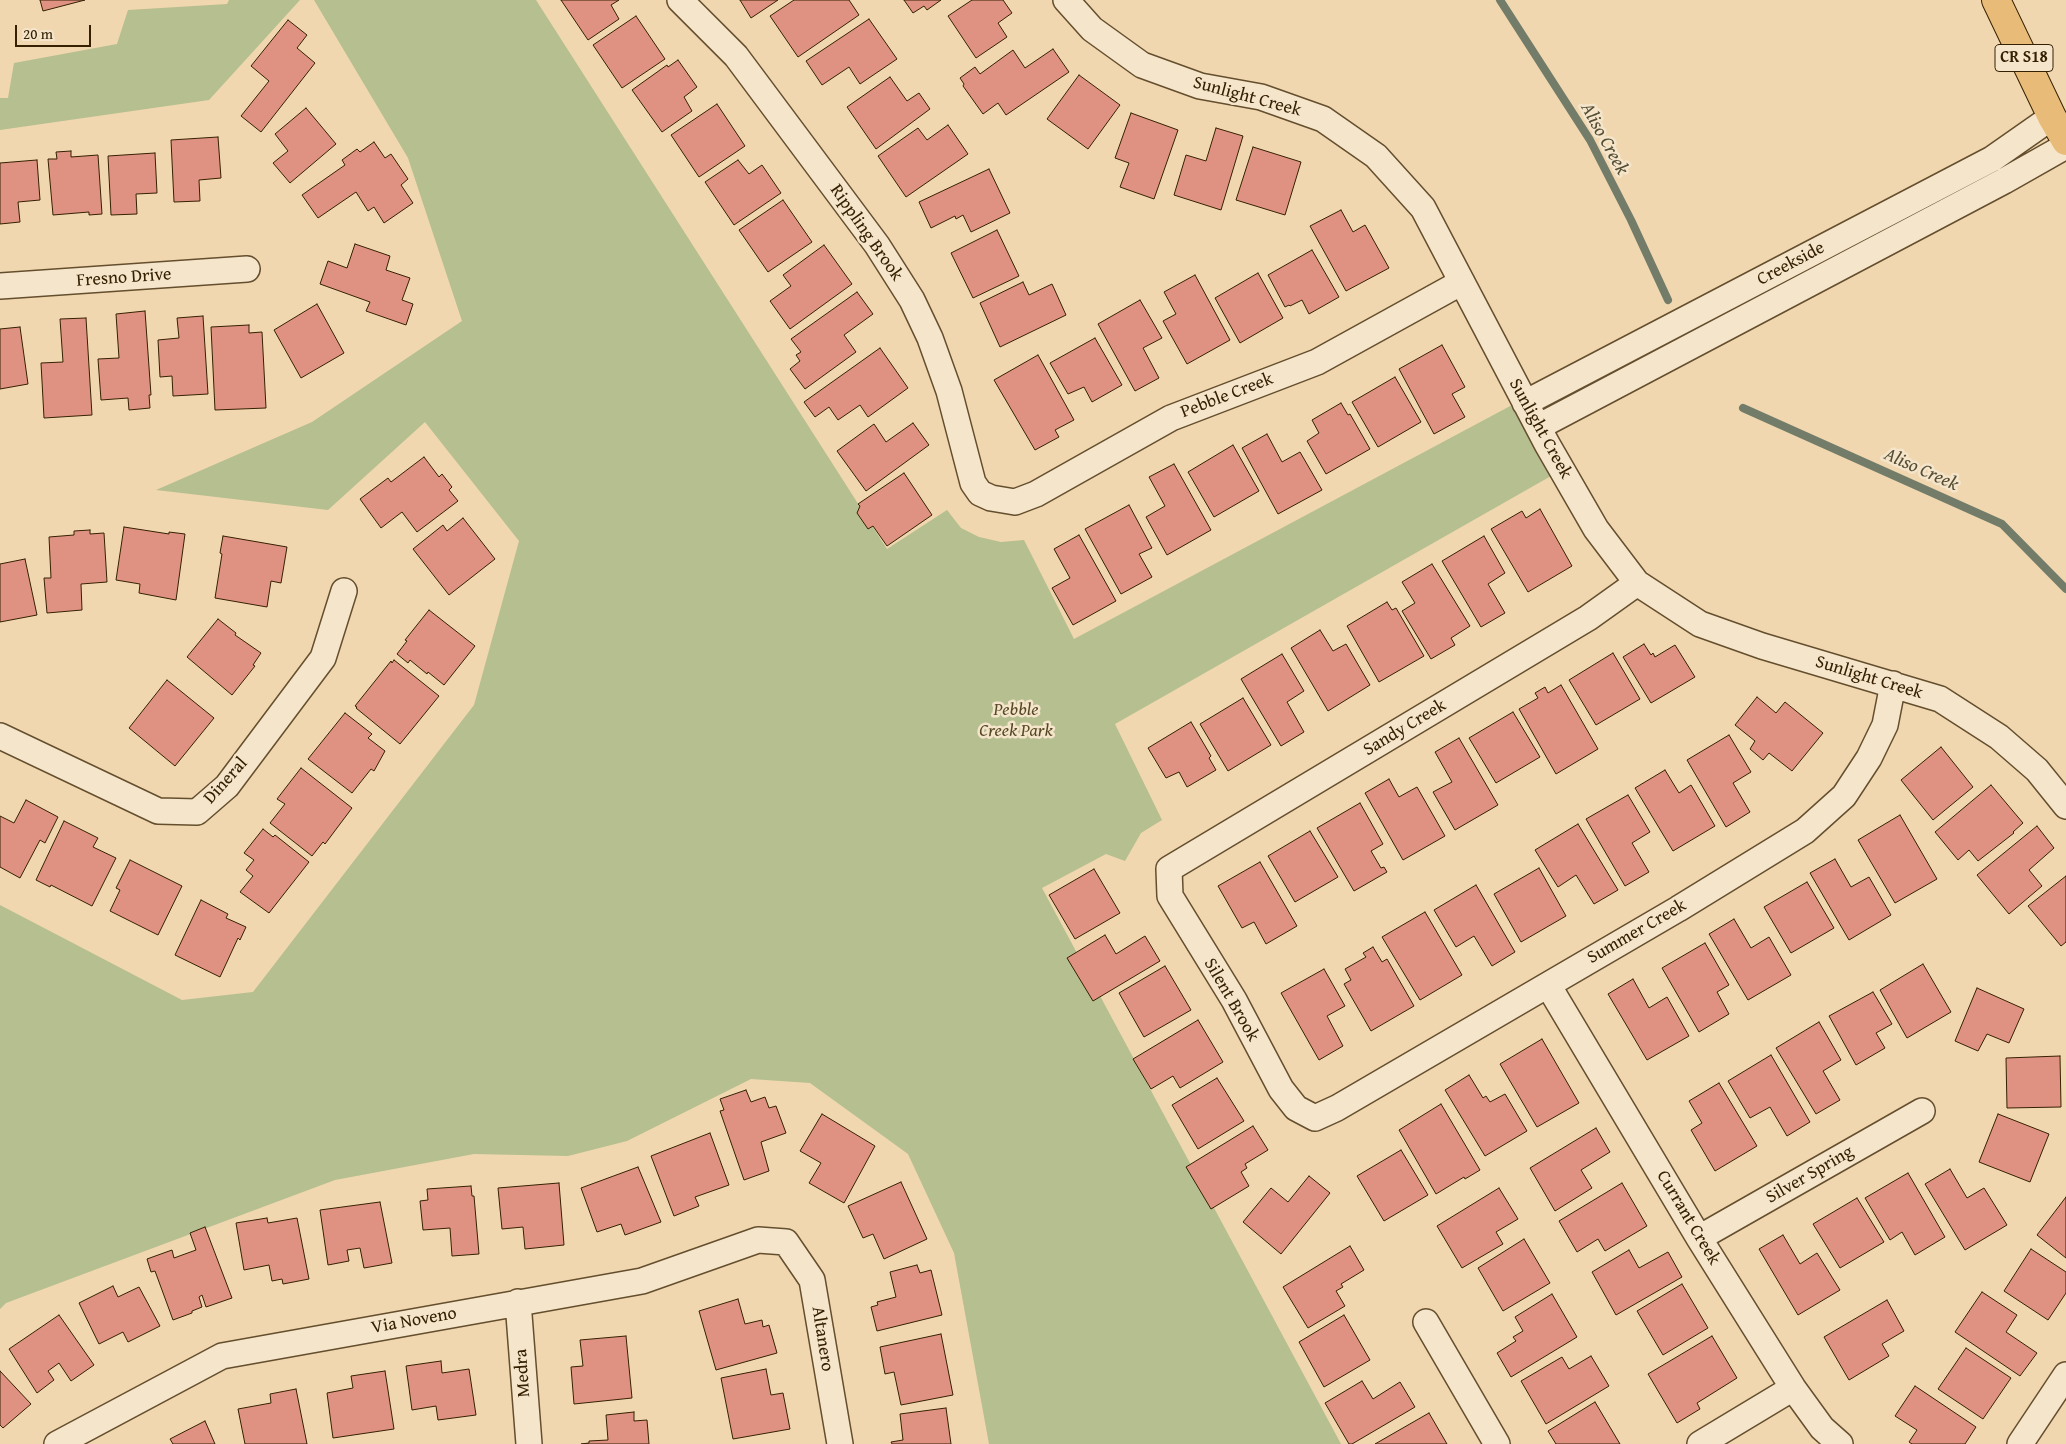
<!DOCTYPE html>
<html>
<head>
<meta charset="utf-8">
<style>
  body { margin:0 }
  #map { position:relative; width:2066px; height:1444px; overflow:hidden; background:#f0d7af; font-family:"Gentium Book Plus",serif }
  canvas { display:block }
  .scale { position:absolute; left:15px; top:25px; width:76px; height:22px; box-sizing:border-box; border:2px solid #352002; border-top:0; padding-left:6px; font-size:15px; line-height:18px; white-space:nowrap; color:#352002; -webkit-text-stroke:4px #f5e5cb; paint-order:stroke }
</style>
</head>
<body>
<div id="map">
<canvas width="2066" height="1444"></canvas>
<div class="scale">20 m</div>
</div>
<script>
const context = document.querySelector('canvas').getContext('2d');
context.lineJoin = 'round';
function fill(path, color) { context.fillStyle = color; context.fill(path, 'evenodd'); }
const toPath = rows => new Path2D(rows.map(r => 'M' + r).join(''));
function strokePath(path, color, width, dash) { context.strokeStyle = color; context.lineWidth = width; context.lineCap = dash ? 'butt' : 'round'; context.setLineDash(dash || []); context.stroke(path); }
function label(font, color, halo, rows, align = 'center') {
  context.font = font + ' "Gentium Book Plus",serif'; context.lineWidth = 5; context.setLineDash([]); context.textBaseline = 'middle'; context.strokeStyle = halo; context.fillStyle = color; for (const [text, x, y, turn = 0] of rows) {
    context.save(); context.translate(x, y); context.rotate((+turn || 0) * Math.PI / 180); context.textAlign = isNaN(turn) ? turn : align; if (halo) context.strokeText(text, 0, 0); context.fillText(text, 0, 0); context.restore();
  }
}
fill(toPath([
  [229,0,300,0,209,100,0,130,0,98,8,98,14,63,117,44,128,10,227,4],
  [314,0,536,0,887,549,947,510,961,528,979,537,1001,542,1024,540,1074,639,1514,404,1551,476,1115,724,1162,820,1141,833,1125,861,1106,854,1042,888,1341,1444,989,1444,954,1253,908,1154,810,1083,751,1079,627,1141,568,1156,474,1154,335,1180,6,1303,0,1309,0,905,182,1000,253,992,474,705,519,541,425,422,328,510,156,490,312,422,462,321,408,158]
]), '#b5bf8f');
strokePath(toPath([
  [1500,0,1590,140,1631,220,1668,300],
  [1743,408,2002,524,2066,589]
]), '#727c69', 8);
const building = toPath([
  [40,0,85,0,43,11,40,0],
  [561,0,619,0,611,5,619,19,588,40,561,0],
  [740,0,778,0,751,18,740,0],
  [794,0,849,0,859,15,798,57,770,16,794,0],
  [904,0,941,0,927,10,924,6,913,13,904,0],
  [972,0,1003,0,1012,13,998,23,1007,37,976,58,948,16,972,0],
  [636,16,665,59,622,88,593,45,636,16],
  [869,19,897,59,860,84,849,67,822,85,806,61,869,19],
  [288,20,307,35,297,48,315,63,261,132,241,116,269,81,251,66,288,20],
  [1053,49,1069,72,1006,115,998,103,983,114,963,86,964,84,960,78,975,67,980,74,1013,50,1025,68,1053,49],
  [678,60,697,87,684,97,692,111,662,132,632,90,667,65,668,67,678,60],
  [1079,75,1120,105,1088,149,1047,119,1079,75],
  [890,77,907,101,919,93,930,109,876,149,847,107,890,77],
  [717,104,745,146,699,177,671,135,717,104],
  [306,108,336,144,290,183,273,163,288,151,275,134,306,108],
  [1131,113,1178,130,1154,199,1120,187,1129,163,1115,158,1131,113],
  [948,125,968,154,906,197,878,156,918,128,927,140,948,125],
  [1216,128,1243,136,1221,210,1174,195,1186,155,1206,161,1216,128],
  [218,137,221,178,199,180,200,201,174,202,171,140,218,137],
  [374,142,385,158,391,154,408,179,401,185,413,203,384,223,374,207,368,211,356,192,318,218,302,195,345,165,342,160,357,149,360,152,374,142],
  [1253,147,1301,162,1285,215,1236,200,1253,147],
  [71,151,71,157,98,155,102,214,89,215,89,212,53,215,48,159,57,159,56,152,71,151],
  [155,153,157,193,136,194,137,214,111,215,108,156,155,153],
  [37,160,40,200,18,202,20,222,0,224,0,163,37,160],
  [738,160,749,174,762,165,781,193,734,225,705,182,738,160],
  [989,169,1010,213,971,232,963,215,956,219,955,216,931,228,919,202,989,169],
  [783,200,812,242,768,272,739,230,783,200],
  [1341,210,1353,232,1365,225,1389,268,1346,291,1310,226,1341,210],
  [997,230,1019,276,973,298,951,253,997,230],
  [355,244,390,256,386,270,410,278,402,300,413,304,406,325,366,311,370,302,320,284,328,261,347,268,355,244],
  [824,245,852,284,790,329,770,301,791,286,783,275,824,245],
  [1312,250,1339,297,1309,314,1302,300,1290,306,1289,305,1285,307,1268,275,1312,250],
  [1258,273,1283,318,1240,343,1215,298,1258,273],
  [1195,275,1230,340,1187,364,1163,321,1176,314,1164,292,1195,275],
  [1023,282,1029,295,1052,284,1066,315,1000,347,980,303,1023,282],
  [857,292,873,314,844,335,856,352,805,389,790,369,800,361,796,355,801,352,791,339,857,292],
  [1140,300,1162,338,1143,348,1159,378,1135,391,1098,324,1140,300],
  [317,304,344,353,301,378,274,330,317,304],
  [145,311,151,395,149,395,150,408,129,410,128,398,101,400,98,359,119,358,116,314,145,311],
  [203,316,208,394,173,396,172,376,160,377,158,340,179,338,177,318,203,316],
  [86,318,92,415,44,418,41,363,63,362,60,319,86,318],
  [249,325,249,333,262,332,266,408,215,410,211,327,249,325],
  [20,327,28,384,0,389,0,329,20,327],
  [1095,338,1122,385,1092,402,1084,387,1068,394,1050,363,1095,338],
  [1442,345,1465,387,1452,394,1465,417,1434,434,1399,369,1442,345],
  [880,348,908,388,868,417,860,405,838,420,829,407,815,417,804,402,880,348],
  [1038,355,1074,420,1055,430,1059,437,1035,450,994,380,1038,355],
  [1395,377,1421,422,1378,447,1352,402,1395,377],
  [1341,403,1348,415,1350,414,1370,449,1326,474,1307,441,1319,433,1312,420,1341,403],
  [913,423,929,445,866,491,837,451,874,424,886,442,913,423],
  [1267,434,1282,462,1300,452,1322,490,1278,514,1242,448,1267,434],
  [1233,445,1259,491,1214,517,1188,472,1233,445],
  [424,457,439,477,442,474,452,487,449,490,458,501,417,532,402,512,381,528,360,499,388,478,391,482,424,457],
  [1174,464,1211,530,1167,555,1146,517,1165,506,1149,477,1174,464],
  [904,473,932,515,887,546,873,526,868,529,857,513,860,506,858,504,904,473],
  [1129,505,1152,548,1139,554,1152,577,1121,594,1085,529,1129,505],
  [1540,509,1572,566,1528,592,1491,529,1522,511,1526,518,1540,509],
  [463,518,495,559,449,595,413,549,443,525,447,531,463,518],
  [124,527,169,534,169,532,185,534,176,600,139,593,140,584,116,580,124,527],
  [90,530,90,534,104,533,107,582,81,584,82,610,47,613,44,578,51,578,49,537,74,535,74,531,90,530],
  [1079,535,1116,601,1073,625,1052,588,1070,578,1054,549,1079,535],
  [223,536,287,547,281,583,271,581,267,607,215,598,222,554,220,553,223,536],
  [1484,536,1505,573,1488,584,1505,613,1481,627,1442,561,1484,536],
  [25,559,37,615,0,622,0,564,25,559],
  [1432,564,1470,626,1451,638,1455,645,1431,659,1402,611,1415,603,1402,582,1432,564],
  [1387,602,1392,610,1396,608,1424,656,1379,682,1347,626,1387,602],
  [429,610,475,646,444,685,428,672,427,674,410,660,408,663,397,654,407,641,405,640,429,610],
  [218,619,236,633,235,635,261,653,253,665,255,666,232,695,187,657,218,619],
  [1320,630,1333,651,1346,644,1370,685,1328,711,1291,648,1320,630],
  [1644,644,1651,655,1653,653,1655,657,1675,645,1695,677,1651,703,1623,657,1644,644],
  [1613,653,1640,699,1596,725,1569,680,1613,653],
  [1282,654,1304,691,1287,702,1304,732,1281,746,1241,679,1282,654],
  [394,660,439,696,400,744,356,708,357,707,355,706,391,661,392,663,394,660],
  [167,680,214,718,175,766,129,728,167,680],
  [1561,685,1598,749,1556,774,1519,709,1538,698,1535,693,1545,687,1548,693,1561,685],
  [1757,697,1776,713,1785,702,1823,733,1792,771,1769,753,1763,760,1750,749,1755,741,1735,725,1757,697],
  [1243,698,1271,745,1228,771,1200,724,1243,698],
  [1513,712,1540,757,1496,783,1469,738,1513,712],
  [345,713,372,734,368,738,385,751,374,771,371,769,352,793,308,759,345,713],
  [1191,722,1211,756,1209,758,1216,770,1187,787,1179,772,1166,778,1148,748,1191,722],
  [1729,735,1751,772,1733,783,1750,812,1726,827,1687,760,1729,735],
  [1459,738,1498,805,1455,830,1433,792,1452,782,1435,752,1459,738],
  [1941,747,1973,787,1933,820,1901,780,1941,747],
  [301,768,352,808,325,844,323,842,312,856,270,823,285,804,277,799,301,768],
  [1665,770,1679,793,1691,785,1715,826,1673,851,1635,788,1665,770],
  [1389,779,1399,797,1417,787,1445,836,1403,860,1365,793,1389,779],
  [1991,785,2023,823,2013,832,2014,833,1978,861,1969,850,1958,860,1935,832,1991,785],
  [1628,795,1650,832,1632,843,1649,872,1625,886,1586,819,1628,795],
  [26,800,58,817,45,843,40,840,20,878,0,867,0,816,14,823,26,800],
  [1360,803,1383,844,1371,851,1381,868,1384,867,1387,872,1354,891,1317,828,1360,803],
  [1900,815,1937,879,1895,903,1858,840,1900,815],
  [64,821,98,838,93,847,116,858,92,906,51,885,50,887,36,880,64,821],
  [1578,824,1618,890,1594,904,1576,875,1558,887,1535,850,1578,824],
  [2037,826,2054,848,2029,870,2042,886,2009,914,1977,875,2037,826],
  [263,829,273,837,275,835,309,862,269,913,240,892,253,876,246,870,254,860,244,853,263,829],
  [1310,831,1338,877,1295,902,1268,856,1310,831],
  [1835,859,1851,887,1869,877,1891,915,1849,940,1810,873,1835,859],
  [130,860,182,886,158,935,110,911,120,890,116,888,130,860],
  [1260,862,1297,926,1266,944,1254,922,1242,928,1218,886,1260,862],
  [1539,868,1566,916,1521,942,1494,894,1539,868],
  [1094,869,1120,913,1075,939,1049,895,1094,869],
  [2066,876,2066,942,2061,946,2028,906,2066,876],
  [1807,882,1834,928,1791,953,1764,907,1807,882],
  [1476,885,1515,952,1492,966,1474,936,1456,947,1434,910,1476,885],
  [201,900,228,914,226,918,246,927,240,940,238,938,220,977,175,955,201,900],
  [1425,912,1462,975,1420,1000,1382,937,1425,912],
  [1734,919,1751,948,1769,937,1791,975,1748,1000,1709,934,1734,919],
  [1105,935,1116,954,1145,936,1160,961,1093,1001,1067,958,1105,935],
  [1705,943,1729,985,1717,992,1729,1014,1699,1032,1662,968,1705,943],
  [1373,947,1382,962,1387,959,1414,1006,1371,1031,1344,984,1351,980,1345,969,1366,957,1363,953,1373,947],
  [1923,964,1951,1012,1907,1038,1880,990,1923,964],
  [1165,966,1191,1010,1144,1037,1119,993,1165,966],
  [1324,969,1345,1006,1327,1016,1343,1046,1319,1060,1281,993,1324,969],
  [1633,979,1649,1008,1667,997,1689,1036,1647,1060,1608,994,1633,979],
  [1977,988,2024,1009,2009,1043,1987,1034,1978,1051,1955,1041,1977,988],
  [1873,992,1892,1024,1876,1033,1885,1048,1856,1065,1829,1016,1873,992],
  [1198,1020,1223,1062,1180,1088,1173,1076,1151,1089,1133,1059,1198,1020],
  [1819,1022,1841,1060,1823,1071,1840,1100,1816,1114,1776,1048,1819,1022],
  [1542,1039,1579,1103,1537,1127,1500,1064,1542,1039],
  [1771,1055,1810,1122,1787,1136,1770,1107,1750,1118,1728,1081,1771,1055],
  [2060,1056,2061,1107,2007,1108,2006,1058,2060,1056],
  [1469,1075,1483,1098,1486,1096,1490,1102,1505,1094,1527,1131,1485,1156,1445,1090,1469,1075],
  [1217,1078,1244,1121,1198,1149,1172,1105,1217,1078],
  [1719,1083,1757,1146,1715,1171,1691,1130,1702,1123,1689,1101,1719,1083],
  [746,1090,751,1102,765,1097,769,1108,776,1106,786,1133,761,1142,769,1171,744,1180,720,1111,724,1110,720,1099,746,1090],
  [1441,1104,1480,1170,1465,1179,1464,1177,1436,1194,1399,1130,1441,1104],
  [822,1114,875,1146,844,1203,809,1183,821,1163,800,1151,822,1114],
  [1998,1114,2049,1134,2030,1182,1979,1162,1998,1114],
  [1253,1126,1268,1150,1245,1164,1247,1168,1241,1172,1249,1186,1211,1209,1186,1167,1253,1126],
  [1596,1128,1610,1152,1581,1170,1592,1188,1555,1211,1530,1168,1596,1128],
  [710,1133,729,1185,695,1197,699,1206,674,1216,651,1156,710,1133],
  [1401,1150,1428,1195,1384,1221,1357,1176,1401,1150],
  [638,1167,661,1222,625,1235,621,1224,597,1232,581,1188,638,1167],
  [1950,1169,1967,1198,1984,1188,2007,1225,1965,1250,1925,1184,1950,1169],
  [1908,1173,1945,1237,1915,1255,1902,1232,1890,1240,1865,1198,1908,1173],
  [1309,1176,1330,1193,1281,1254,1243,1222,1271,1188,1288,1202,1309,1176],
  [901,1182,927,1239,884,1259,873,1234,863,1238,848,1206,901,1182],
  [559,1183,564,1245,525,1249,523,1227,502,1229,498,1188,559,1183],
  [1622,1183,1647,1226,1605,1251,1598,1239,1577,1252,1559,1221,1622,1183],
  [471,1186,472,1196,474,1196,479,1254,452,1256,450,1228,423,1230,420,1201,428,1200,427,1189,471,1186],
  [1499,1188,1518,1219,1496,1232,1503,1244,1462,1268,1437,1226,1499,1188],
  [2066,1197,2066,1258,2037,1235,2066,1197],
  [1857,1198,1884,1242,1840,1268,1813,1224,1857,1198],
  [380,1202,392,1263,364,1268,360,1248,347,1250,349,1261,328,1265,320,1210,380,1202],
  [267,1218,268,1223,297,1218,309,1279,283,1284,282,1279,272,1281,269,1265,244,1270,236,1223,267,1218],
  [205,1227,232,1298,206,1307,202,1295,199,1297,202,1307,192,1311,192,1313,173,1320,155,1271,151,1272,147,1259,172,1250,174,1258,196,1250,190,1233,205,1227],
  [1783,1235,1800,1264,1817,1253,1840,1290,1798,1315,1759,1249,1783,1235],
  [1524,1239,1550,1283,1503,1311,1478,1268,1524,1239],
  [1350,1246,1364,1270,1341,1284,1343,1287,1336,1291,1345,1306,1308,1328,1283,1287,1350,1246],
  [2031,1249,2066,1272,2066,1293,2048,1320,2004,1291,2031,1249],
  [1629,1250,1639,1268,1668,1252,1682,1277,1616,1315,1592,1272,1629,1250],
  [917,1265,920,1273,931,1270,942,1315,877,1331,871,1307,878,1305,877,1302,896,1297,890,1272,917,1265],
  [1682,1284,1708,1328,1663,1355,1637,1311,1682,1284],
  [113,1286,118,1297,139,1287,160,1326,128,1342,123,1332,99,1344,79,1303,113,1286],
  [1982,1292,2017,1315,2006,1332,2037,1353,2020,1376,1955,1332,1982,1292],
  [1552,1294,1577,1337,1511,1377,1497,1353,1516,1341,1513,1337,1523,1331,1515,1317,1552,1294],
  [738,1299,745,1324,762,1320,763,1327,769,1325,777,1353,716,1370,699,1311,738,1299],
  [1887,1300,1904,1331,1882,1344,1889,1356,1849,1380,1824,1337,1887,1300],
  [59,1315,94,1365,71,1381,59,1363,48,1371,54,1380,37,1393,9,1349,59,1315],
  [1344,1315,1370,1360,1324,1387,1299,1342,1344,1315],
  [941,1334,953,1395,901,1405,894,1372,885,1374,880,1347,941,1334],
  [626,1336,632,1398,574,1404,571,1367,583,1366,580,1340,626,1336],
  [1712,1336,1737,1378,1697,1403,1700,1409,1677,1423,1648,1374,1712,1336],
  [1966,1348,2011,1378,1983,1419,1938,1389,1966,1348],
  [1591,1356,1609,1386,1546,1424,1521,1381,1562,1357,1569,1369,1591,1356],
  [441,1361,442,1373,469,1369,476,1415,438,1420,436,1406,412,1410,406,1366,441,1361],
  [766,1369,771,1395,783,1393,790,1429,733,1439,721,1378,766,1369],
  [0,1371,31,1404,3,1428,0,1425,0,1371],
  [385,1371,394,1429,333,1438,327,1393,353,1388,351,1376,385,1371],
  [1362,1381,1373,1399,1400,1382,1415,1407,1352,1444,1349,1444,1325,1403,1362,1381],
  [1915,1386,1976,1427,1965,1444,1912,1444,1909,1442,1917,1430,1895,1416,1915,1386],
  [296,1389,307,1444,245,1444,238,1409,271,1403,270,1394,296,1389],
  [1595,1402,1620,1444,1556,1444,1548,1431,1595,1402],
  [946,1408,951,1444,892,1444,891,1442,903,1440,900,1414,946,1408],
  [634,1412,634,1421,647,1420,649,1444,581,1444,589,1443,589,1441,608,1440,606,1415,634,1412],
  [1429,1413,1447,1444,1375,1444,1429,1413],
  [205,1421,215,1444,173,1444,170,1439,205,1421]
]);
fill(building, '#e09282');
strokePath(building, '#352002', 1);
const street = toPath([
  [680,0,736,56,877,245,912,300,930,338,949,391,973,483,980,493,991,498,1015,502,1036,494,1171,418,1317,362,1462,282],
  [1066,0,1092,29,1142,65,1200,86,1261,97,1323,119,1376,156,1423,208,1547,444,1596,529,1637,583,1700,624,1762,646,1940,699,1999,737,2037,770,2066,806],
  [0,286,247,269],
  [1525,403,1992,159,2052,117],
  [1538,427,2004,181,2066,146],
  [1637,583,1588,618,1169,869,1170,896,1234,1000,1281,1089,1296,1108,1315,1118,1337,1108,1678,909,1805,831,1844,796,1869,758,1885,725,1893,684],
  [0,736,158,811,197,812,227,786,323,658,344,591],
  [1548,985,1699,1238,1793,1388,1822,1428,1840,1444],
  [1699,1238,1922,1111],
  [518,1302,529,1444],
  [1426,1322,1497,1444],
  [57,1444,222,1356,642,1281,758,1240,786,1242,812,1280,840,1444],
  [1700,1444,1793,1388],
  [2020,1444,2066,1375]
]);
const primary = toPath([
  [1996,0,2052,117,2066,141]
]);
strokePath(street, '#644e2d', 28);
strokePath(primary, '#352002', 30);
strokePath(street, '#f5e5cb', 25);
strokePath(primary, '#e8bc78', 28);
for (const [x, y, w] of [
  [2024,58,58]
]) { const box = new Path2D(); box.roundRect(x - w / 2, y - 13.5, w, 27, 4); context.fillStyle = '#f5e5cb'; context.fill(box); strokePath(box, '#352002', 1); }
label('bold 16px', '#352002', null, [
  ["CR S18",2024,58]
]);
label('18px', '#352002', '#f5e5cb', [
  ["Sunlight Creek",1247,97,15],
  ["Rippling Brook",866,233,55],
  ["Creekside",1791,264,-28],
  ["Fresno Drive",124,278,-4],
  ["Pebble Creek",1227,396,-21],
  ["Sunlight Creek",1540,429,61],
  ["Sunlight Creek",1869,678,17],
  ["Sandy Creek",1405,728,-31],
  ["Dineral",226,781,-48],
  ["Summer Creek",1637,932,-30],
  ["Silent Brook",1231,1000,60],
  ["Silver Spring",1810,1175,-30],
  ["Currant Creek",1688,1218,59],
  ["Via Noveno",414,1321,-10],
  ["Altanero",822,1339,81],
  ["Medra",523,1373,-94]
]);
label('italic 18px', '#554825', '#f5e5cb', [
  ["Pebble",1016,710],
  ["Creek Park",1016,731]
]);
label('italic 19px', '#534e35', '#f5e5cb', [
  ["Aliso Creek",1604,139,61],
  ["Aliso Creek",1921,470,24]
]);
</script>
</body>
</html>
